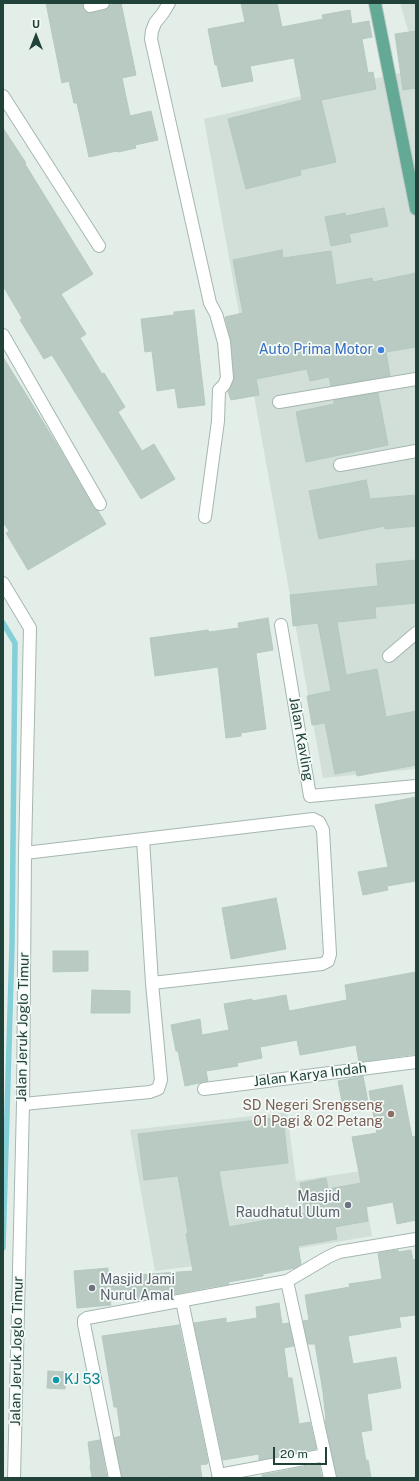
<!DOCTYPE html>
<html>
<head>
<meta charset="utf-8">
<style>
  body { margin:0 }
  #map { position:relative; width:419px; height:1481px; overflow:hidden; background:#e3eee9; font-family:"Public Sans",sans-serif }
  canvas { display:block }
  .frame { position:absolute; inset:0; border:4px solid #204238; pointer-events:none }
  .north { position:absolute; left:16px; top:16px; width:40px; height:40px; -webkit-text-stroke:3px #f4faf7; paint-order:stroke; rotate:0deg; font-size:11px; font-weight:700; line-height:16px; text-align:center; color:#204238 }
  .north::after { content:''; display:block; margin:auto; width:14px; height:18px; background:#204238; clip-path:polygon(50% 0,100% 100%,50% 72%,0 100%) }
  .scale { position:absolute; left:273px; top:1447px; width:54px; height:18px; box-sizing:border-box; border:2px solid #204238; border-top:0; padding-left:5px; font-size:12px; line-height:14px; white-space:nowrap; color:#204238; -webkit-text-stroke:3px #f4faf7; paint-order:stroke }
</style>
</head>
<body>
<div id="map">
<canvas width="419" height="1481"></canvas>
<div class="frame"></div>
<div class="north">U</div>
<div class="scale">20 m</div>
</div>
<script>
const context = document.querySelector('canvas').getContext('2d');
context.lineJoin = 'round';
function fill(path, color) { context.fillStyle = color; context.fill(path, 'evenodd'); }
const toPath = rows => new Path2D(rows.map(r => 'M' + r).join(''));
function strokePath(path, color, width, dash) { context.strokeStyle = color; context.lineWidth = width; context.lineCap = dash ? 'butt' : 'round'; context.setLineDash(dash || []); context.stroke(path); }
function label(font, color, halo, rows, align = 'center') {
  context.font = font + ' "Public Sans",sans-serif'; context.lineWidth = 3.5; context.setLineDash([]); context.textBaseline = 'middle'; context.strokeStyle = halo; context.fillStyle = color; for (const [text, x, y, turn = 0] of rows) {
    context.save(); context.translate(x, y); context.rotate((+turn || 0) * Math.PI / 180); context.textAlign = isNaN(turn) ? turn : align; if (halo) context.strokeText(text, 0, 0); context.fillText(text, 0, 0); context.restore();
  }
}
fill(toPath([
  [400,3,416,3,416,57],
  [416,69,416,769,323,778,204,119],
  [287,1112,296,1181,361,1171,372,1236,194,1266,155,1271,130,1130]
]), '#d1dfd8');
strokePath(toPath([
  [3,623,15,643,12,945,3,1248]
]), '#85cfd9', 5.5);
const building = toPath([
  [46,3,83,3,83,7,84,11,91,13,105,10,110,5,121,3,136,75,122,78,130,116,151,111,158,140,135,145,136,148,118,152,117,151,89,157,77,103,74,103,69,81,62,83,46,3],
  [241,3,277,3,282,27,323,19,322,15,350,10,352,24,369,21,372,37,362,39,368,73,373,72,376,89,321,100,336,162,300,170,301,175,246,189,228,119,302,100,294,58,250,66,253,81,222,87,217,65,215,65,208,29,245,22,241,3],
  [416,31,416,88,403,90,395,34,416,31],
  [3,128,26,163,25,164,93,274,61,294,86,334,80,338,102,374,104,373,125,407,118,412,142,451,154,444,175,479,141,499,52,355,44,359,20,320,22,318,3,286,3,128],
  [384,208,388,226,349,234,351,242,331,246,325,217,345,213,346,216,384,208],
  [282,250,283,258,331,251,336,285,372,278,373,282,416,273,416,347,386,352,390,376,331,386,329,377,310,381,307,369,256,379,259,395,231,400,228,391,234,377,231,341,225,317,243,313,233,260,282,250],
  [194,310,205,405,178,408,175,388,157,391,152,351,145,352,141,319,174,315,174,312,194,310],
  [3,357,61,451,94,508,98,511,106,524,28,570,6,533,9,531,3,522,3,357],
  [378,393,388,445,306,462,296,412,334,404,334,400,378,393],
  [366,480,370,499,416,495,416,526,385,529,385,526,319,539,309,491,366,480],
  [416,560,416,603,375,607,376,618,337,622,346,675,377,669,386,717,416,711,416,765,357,776,356,770,335,774,325,723,312,725,307,696,331,691,318,623,293,626,290,595,378,586,376,564,416,560],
  [268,618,273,650,256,653,266,729,241,733,241,736,226,738,218,667,155,676,150,638,208,630,209,632,239,628,238,623,268,618],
  [416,797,416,881,387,886,388,890,363,895,358,872,388,867,375,805,416,797],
  [276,898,286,949,231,959,222,908,276,898],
  [53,951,88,951,88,971,53,972,53,951],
  [416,972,416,1054,359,1062,356,1045,300,1055,297,1040,260,1047,262,1058,237,1063,238,1066,206,1071,208,1081,185,1086,178,1051,176,1051,171,1025,200,1019,202,1035,229,1030,224,1004,252,999,252,1001,286,995,289,1011,347,1000,345,985,416,972],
  [92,990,130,991,130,1013,91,1013,92,990],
  [363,1076,368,1102,343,1107,338,1081,363,1076],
  [402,1085,412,1137,416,1136,416,1220,397,1224,393,1202,366,1207,368,1221,335,1227,337,1239,298,1246,301,1264,295,1268,263,1274,263,1276,228,1282,229,1284,211,1287,170,1295,143,1297,144,1299,110,1301,111,1305,77,1308,74,1271,108,1268,108,1277,193,1271,186,1234,188,1233,178,1176,144,1180,138,1134,283,1117,288,1163,219,1171,229,1227,305,1213,300,1183,326,1178,328,1189,361,1183,352,1137,377,1133,369,1091,402,1085],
  [398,1250,398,1252,411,1250,413,1260,416,1259,416,1315,399,1317,401,1327,348,1336,353,1364,396,1357,401,1388,367,1394,372,1430,361,1432,366,1461,368,1460,371,1478,337,1478,325,1420,326,1420,323,1392,315,1344,308,1344,303,1321,309,1320,305,1295,350,1287,349,1284,382,1279,378,1253,398,1250],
  [279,1303,282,1324,289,1323,294,1346,284,1348,288,1378,292,1378,299,1424,310,1422,316,1449,259,1460,259,1454,223,1460,194,1323,226,1318,226,1323,257,1318,256,1307,279,1303],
  [179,1325,208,1462,207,1464,200,1465,202,1478,165,1478,164,1476,148,1478,122,1478,114,1438,121,1436,117,1407,114,1407,102,1336,179,1325],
  [48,1371,66,1372,65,1389,47,1388,48,1371],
  [100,1440,107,1478,92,1478,90,1465,91,1465,88,1442,100,1440],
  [319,1464,322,1478,262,1478,262,1475,319,1464]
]);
fill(building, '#b8cac2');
strokePath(building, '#b4c9c0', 1);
const minor = toPath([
  [169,3,163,13,155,23,152,31,151,39,210,303,216,314,224,342,227,378,224,385,219,390,218,421,205,517],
  [90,6,103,3],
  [3,96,99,246],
  [3,335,100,504],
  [279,402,416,379],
  [340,465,416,451],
  [3,583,30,628,25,853,23,1104,14,1478],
  [281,625,310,796,416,786],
  [389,656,416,633],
  [25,853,313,819,319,822,323,830,330,954,328,961,322,964,152,983],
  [204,1089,416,1062],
  [23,1104,150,1092,158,1089,161,1080,152,983,143,839],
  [287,1281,330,1478],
  [182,1301,219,1478],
  [219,1475,325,1455],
  [115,1478,84,1324,84,1320,87,1318,287,1281,328,1257,339,1252,416,1239]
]);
const major = toPath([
  [375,3,416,209]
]);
strokePath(minor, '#a5b7b0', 14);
strokePath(major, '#c1cac7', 14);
strokePath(minor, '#fff', 12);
strokePath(major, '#63a995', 12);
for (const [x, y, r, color] of [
  [381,350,4,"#3f7fe0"],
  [391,1114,4,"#8d6e63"],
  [348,1205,4,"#6b7280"],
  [92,1288,4,"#6b7280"],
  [56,1380,4,"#0f9aa8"]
]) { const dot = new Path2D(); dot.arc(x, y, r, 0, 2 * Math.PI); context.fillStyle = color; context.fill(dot); strokePath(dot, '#f4faf7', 1.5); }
label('14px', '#366cbe', '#f4faf7', [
  ["Auto Prima Motor",373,350]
], 'right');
label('14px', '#204238', '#f4faf7', [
  ["Jalan Kavling",301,739,80],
  ["Jalan Jeruk Joglo Timur",23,1027,-89],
  ["Jalan Karya Indah",310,1075,-7],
  ["Jalan Jeruk Joglo Timur",17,1351,-89]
]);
label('14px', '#785e54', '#f4faf7', [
  ["SD Negeri Srengseng",383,1106],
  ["01 Pagi & 02 Petang",383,1122]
], 'right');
label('14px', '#5b616d', '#f4faf7', [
  ["Masjid",340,1197],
  ["Raudhatul Ulum",340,1213],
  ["Masjid Jami",100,1280,"left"],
  ["Nurul Amal",100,1296,"left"]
], 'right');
label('14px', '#0d838f', '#f4faf7', [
  ["KJ 53",64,1380]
], 'left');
</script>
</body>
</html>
